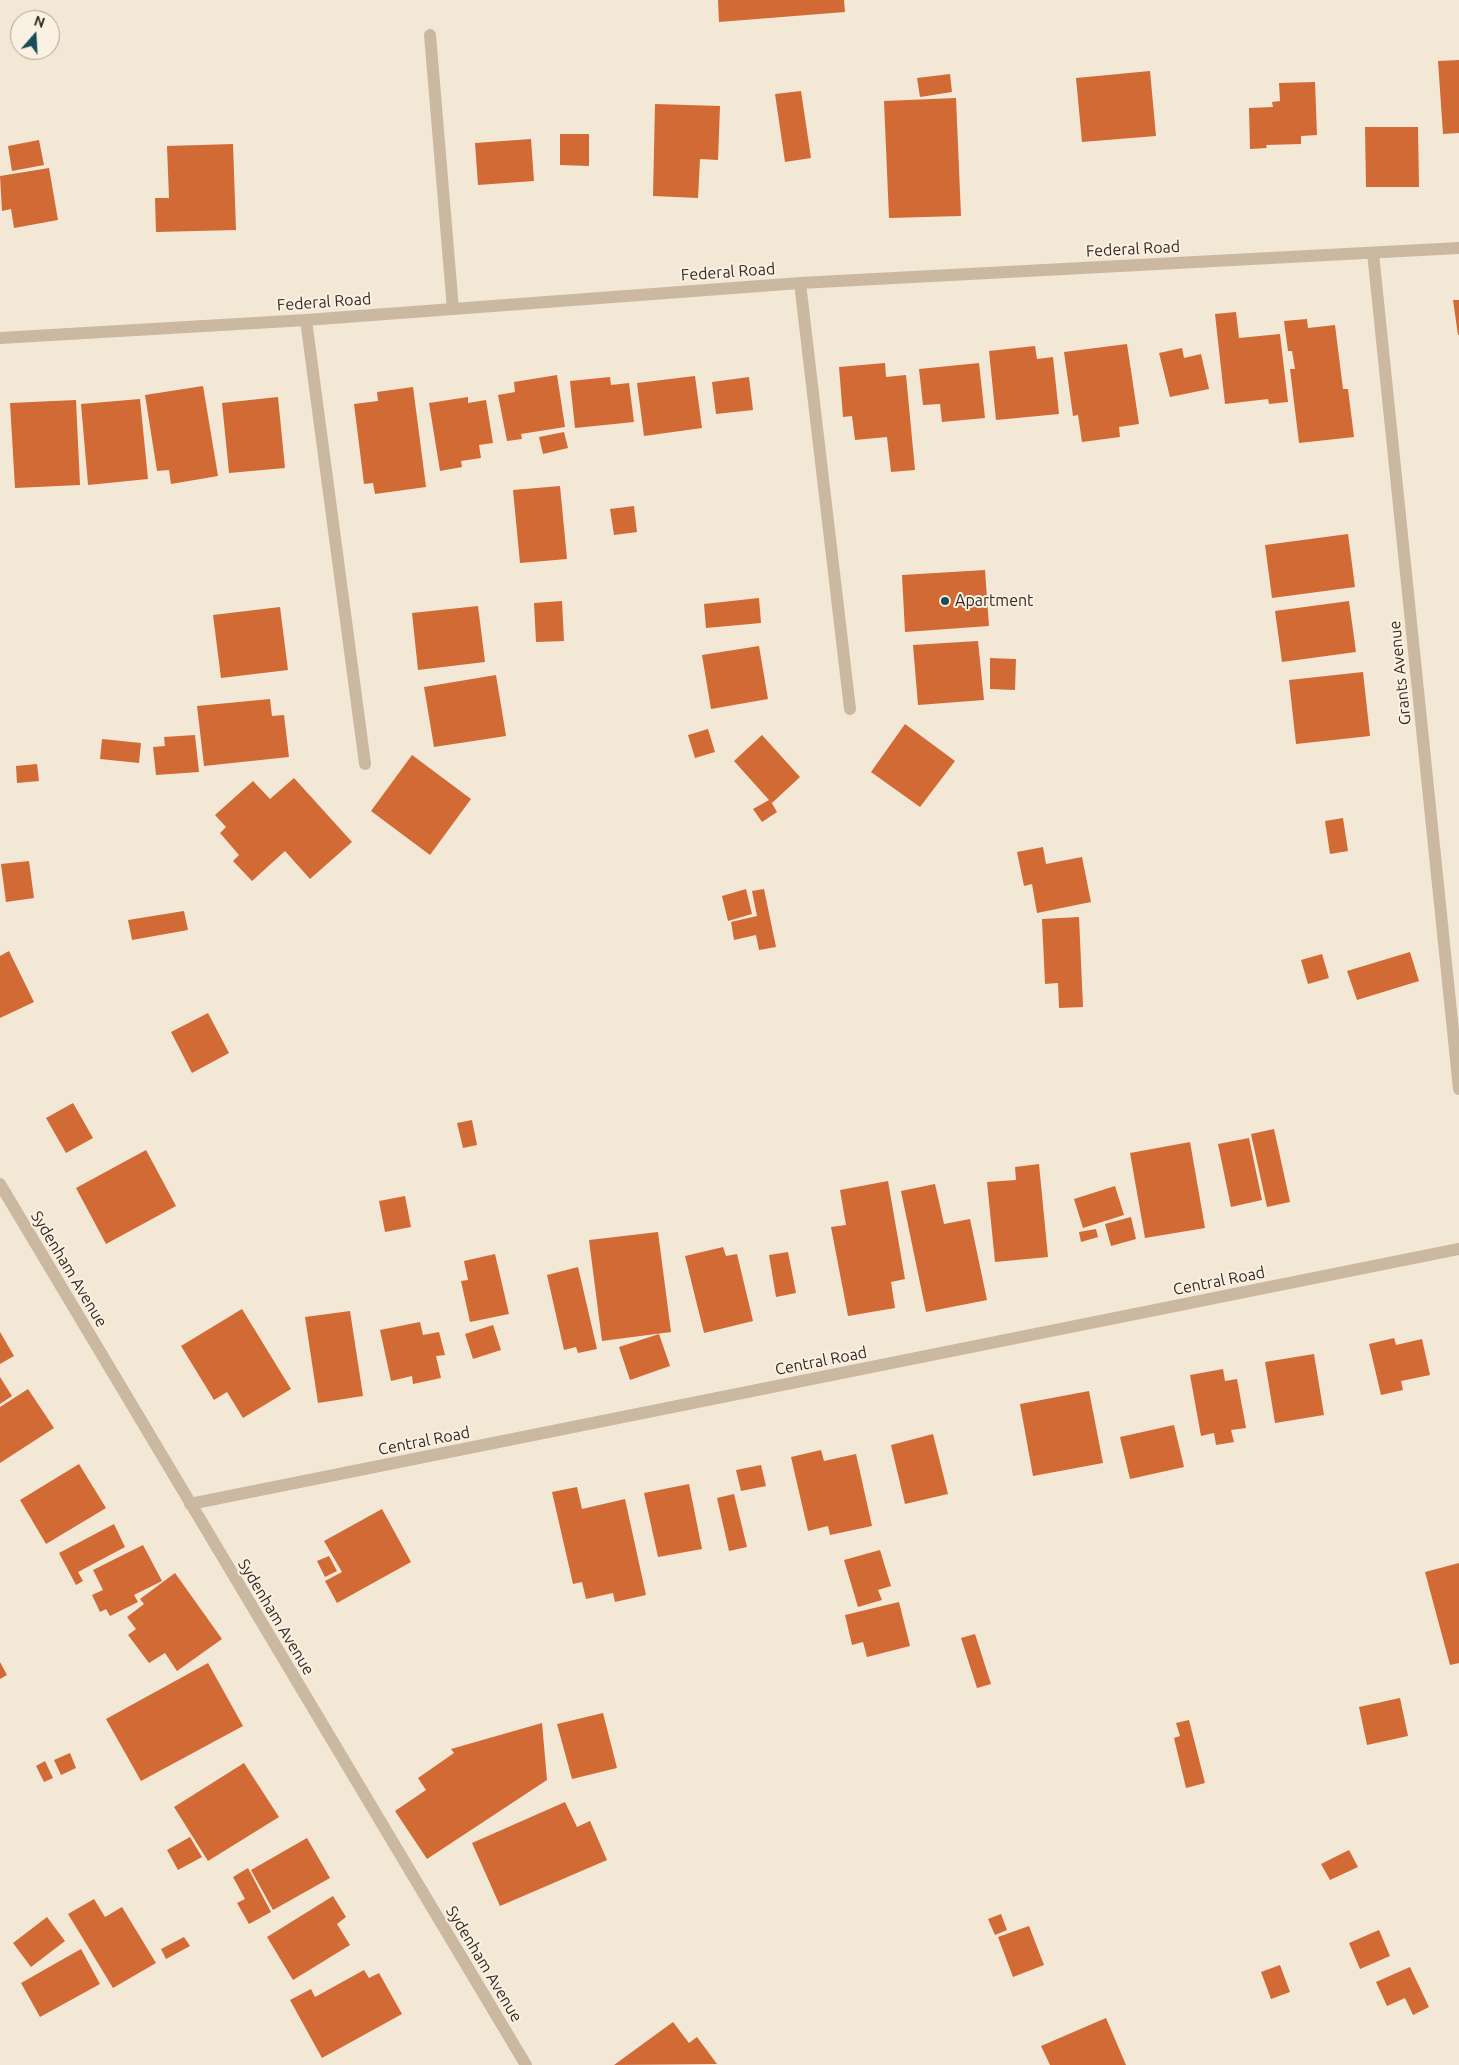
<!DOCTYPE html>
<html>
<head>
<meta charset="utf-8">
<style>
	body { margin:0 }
	#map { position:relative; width:1459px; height:2065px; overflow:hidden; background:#f3e8d5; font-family:Ubuntu,sans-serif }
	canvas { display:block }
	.north { position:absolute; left:10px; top:10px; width:50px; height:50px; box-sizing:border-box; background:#faf1e2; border:1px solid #aba296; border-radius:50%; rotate:19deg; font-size:14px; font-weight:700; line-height:20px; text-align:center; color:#352b24 }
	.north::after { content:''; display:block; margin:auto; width:18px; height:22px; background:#174e59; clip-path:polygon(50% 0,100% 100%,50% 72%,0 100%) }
</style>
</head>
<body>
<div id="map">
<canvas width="1459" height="2065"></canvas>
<div class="north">N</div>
</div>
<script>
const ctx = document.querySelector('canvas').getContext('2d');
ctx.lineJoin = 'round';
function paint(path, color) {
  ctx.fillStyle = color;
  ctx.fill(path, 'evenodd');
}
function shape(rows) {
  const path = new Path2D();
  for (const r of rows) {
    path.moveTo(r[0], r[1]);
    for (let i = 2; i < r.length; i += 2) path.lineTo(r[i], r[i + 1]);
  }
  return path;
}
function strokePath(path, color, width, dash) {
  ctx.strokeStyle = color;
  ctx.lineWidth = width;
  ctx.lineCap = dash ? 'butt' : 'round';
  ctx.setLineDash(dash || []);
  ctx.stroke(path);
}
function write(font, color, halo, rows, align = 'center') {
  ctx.font = font + ' Ubuntu,sans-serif';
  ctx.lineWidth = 4;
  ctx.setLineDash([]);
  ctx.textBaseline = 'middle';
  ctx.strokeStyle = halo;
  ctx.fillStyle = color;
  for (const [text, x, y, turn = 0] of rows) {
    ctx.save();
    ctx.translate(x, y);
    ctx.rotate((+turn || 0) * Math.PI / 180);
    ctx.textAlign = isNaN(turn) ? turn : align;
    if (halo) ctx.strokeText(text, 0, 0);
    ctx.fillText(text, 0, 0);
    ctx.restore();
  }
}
const building = shape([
	[718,0,844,0,845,12,719,22],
	[1459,60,1459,133,1443,134,1438,61],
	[1150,71,1156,136,1082,142,1076,78],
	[950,74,952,92,920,97,917,78],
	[1315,82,1317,135,1301,136,1301,144,1266,145,1267,148,1250,149,1249,108,1273,107,1272,102,1280,101,1279,83],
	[801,91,811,158,785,162,775,94],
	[956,98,961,216,889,218,884,101],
	[655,104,720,106,718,160,700,159,698,198,653,196],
	[1365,127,1418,127,1419,187,1366,187],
	[560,134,589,134,589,166,560,165],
	[531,139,534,181,478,185,475,143],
	[39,140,44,165,12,171,8,146],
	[233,144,236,230,156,232,155,198,169,198,167,146],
	[49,168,58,220,14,228,11,209,2,211,0,176],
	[1453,300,1459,300,1459,335,1458,335],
	[1236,312,1239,338,1280,334,1288,402,1269,404,1268,399,1225,404,1215,314],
	[1307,319,1308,328,1335,325,1343,389,1348,389,1354,437,1299,443,1290,369,1295,369,1292,351,1288,351,1284,321],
	[1127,344,1139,424,1119,427,1120,437,1082,442,1078,415,1073,416,1064,352],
	[1035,346,1037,359,1053,357,1059,414,996,420,989,351],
	[1182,348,1184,358,1201,354,1209,389,1170,397,1159,353],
	[885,363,886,377,906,375,915,470,891,472,887,437,855,440,852,416,843,417,839,367],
	[979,363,985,418,942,422,940,404,923,405,919,369],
	[557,375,565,427,521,434,522,439,507,441,498,395,515,392,514,382],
	[695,376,702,428,644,436,637,383],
	[610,377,611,385,629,383,634,422,575,428,570,381],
	[749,377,753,410,716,414,712,382],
	[203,386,218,476,171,484,169,470,157,471,145,395],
	[413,387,426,487,375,494,373,483,364,484,354,404,378,401,377,392],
	[278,397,285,468,229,473,222,403],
	[468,397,468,403,486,400,493,443,479,445,481,458,461,461,462,467,440,471,429,403],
	[140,399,148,479,88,485,81,404],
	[76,400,80,485,15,488,10,403],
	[564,432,568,448,543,454,539,437],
	[560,486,567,559,520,563,513,490],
	[634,506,637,532,614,535,610,509],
	[1348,534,1355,587,1272,598,1265,545],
	[985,570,989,626,905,632,902,575],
	[759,598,761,623,706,628,704,604],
	[562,601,564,641,536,642,534,603],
	[1349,601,1356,652,1282,662,1275,611],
	[478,606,485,662,418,670,412,613],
	[280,607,288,670,221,678,213,615],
	[978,641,984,700,918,705,913,645],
	[759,646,768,699,711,709,702,655],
	[990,658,1016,659,1015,690,990,689],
	[1363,672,1370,736,1296,744,1289,680],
	[496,675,506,736,434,747,424,687],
	[270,699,272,716,284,715,289,757,204,766,197,706],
	[905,724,955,761,920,807,871,772],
	[708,729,715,752,695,758,688,735],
	[195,735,199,772,156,775,153,747,165,746,164,737],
	[762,735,800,777,772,803,770,800,777,812,762,822,753,809,769,800,734,761],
	[102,739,141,743,139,763,100,759],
	[412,755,471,799,430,855,371,811],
	[37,764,39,781,17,783,16,766],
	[294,778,352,842,310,879,285,851,252,881,233,861,239,855,220,833,226,827,215,815,253,781,270,799],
	[1343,818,1348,851,1330,854,1325,821],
	[1043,847,1046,864,1082,857,1091,902,1037,913,1032,884,1024,886,1017,852],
	[29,861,34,898,6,902,1,864],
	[746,889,752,914,728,921,722,896],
	[764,889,776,947,759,950,756,935,734,940,731,922,757,916,752,891],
	[184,911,188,930,132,940,128,920],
	[1079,917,1083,1007,1059,1008,1058,983,1045,984,1042,919],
	[9,951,34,1002,0,1018,0,956],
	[1410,952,1419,981,1357,1000,1347,971],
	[1322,954,1329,978,1308,984,1301,960],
	[208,1013,229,1053,192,1073,171,1032],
	[73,1103,93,1138,66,1153,46,1118],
	[472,1120,477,1145,463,1148,457,1123],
	[1274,1129,1290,1202,1267,1207,1251,1134],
	[1249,1138,1262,1200,1231,1207,1218,1144],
	[1190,1142,1205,1228,1145,1238,1130,1153],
	[146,1150,176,1206,106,1244,76,1188],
	[1039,1164,1048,1257,995,1262,987,1182,1016,1180,1015,1167],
	[888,1181,905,1279,891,1282,895,1308,848,1316,831,1227,846,1225,840,1190],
	[935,1184,944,1224,970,1219,987,1300,926,1312,901,1191],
	[1115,1186,1124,1215,1083,1228,1074,1199],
	[405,1196,411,1227,385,1232,379,1201],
	[1131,1217,1136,1239,1111,1246,1105,1224],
	[1096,1229,1098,1237,1081,1242,1079,1232],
	[658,1232,671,1332,602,1341,589,1240],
	[723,1247,726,1256,737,1254,753,1321,704,1333,685,1256],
	[788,1252,796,1293,776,1297,769,1255],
	[495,1254,509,1314,470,1322,461,1281,468,1280,464,1261],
	[578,1267,597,1349,578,1353,576,1347,564,1350,547,1275],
	[242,1309,291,1389,243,1418,227,1392,214,1400,181,1346],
	[350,1311,363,1396,318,1403,305,1317],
	[420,1322,423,1335,439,1332,445,1355,436,1356,441,1378,413,1384,412,1376,391,1381,380,1330],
	[493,1325,501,1350,473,1359,465,1334],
	[0,1332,14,1356,0,1364],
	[659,1334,670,1366,630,1380,619,1347],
	[1394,1338,1396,1345,1422,1339,1430,1375,1401,1381,1403,1390,1381,1395,1369,1344],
	[1314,1354,1324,1415,1275,1423,1265,1362],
	[1223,1369,1225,1381,1237,1379,1246,1428,1231,1430,1234,1442,1216,1445,1214,1433,1201,1436,1190,1375],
	[0,1377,12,1396,0,1404],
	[28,1389,54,1428,0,1463,0,1407],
	[1089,1391,1103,1463,1033,1476,1020,1404],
	[1174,1425,1184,1467,1130,1479,1120,1437],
	[933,1434,948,1494,905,1504,891,1445],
	[821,1450,824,1461,856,1454,872,1526,830,1535,828,1526,808,1531,791,1457],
	[79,1464,106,1508,46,1544,20,1500],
	[761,1465,766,1486,741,1491,736,1470],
	[689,1484,702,1549,658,1557,644,1493],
	[577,1487,582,1509,625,1499,646,1595,615,1602,613,1593,586,1599,582,1582,573,1584,552,1492],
	[734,1494,747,1547,729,1551,717,1498],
	[382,1509,411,1562,337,1603,325,1581,342,1572,324,1541],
	[114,1524,125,1547,78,1572,83,1581,76,1585,59,1553],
	[143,1545,162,1581,134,1595,138,1602,110,1616,106,1609,100,1612,92,1595,103,1590,93,1570],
	[880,1550,891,1586,878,1590,882,1600,858,1607,844,1560],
	[329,1556,337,1571,325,1577,317,1561],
	[1459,1563,1459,1663,1450,1665,1425,1572],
	[175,1573,222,1639,177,1671,165,1653,149,1663,128,1635,136,1629,127,1617,144,1604,140,1599],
	[899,1602,910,1646,867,1657,863,1642,852,1645,845,1615],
	[975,1634,991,1684,977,1688,961,1638],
	[0,1662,7,1675,0,1679],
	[208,1663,243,1726,141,1781,106,1719],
	[1400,1698,1408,1736,1367,1745,1359,1707],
	[603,1713,617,1768,572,1779,557,1724],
	[1189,1720,1205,1783,1186,1788,1174,1738,1180,1736,1176,1723],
	[542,1723,547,1780,427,1859,395,1811,426,1790,418,1778,454,1753,451,1749],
	[70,1753,76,1768,61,1775,54,1760],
	[45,1761,53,1778,44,1782,36,1766],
	[244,1763,279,1817,208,1861,174,1807],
	[565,1802,577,1827,590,1821,607,1860,500,1906,472,1843],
	[190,1837,202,1857,178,1870,167,1850],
	[307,1838,330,1878,273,1910,251,1870],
	[1349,1850,1358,1867,1330,1880,1321,1864],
	[248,1868,271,1912,249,1924,237,1903,245,1899,233,1877],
	[333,1896,346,1917,337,1924,350,1945,293,1980,267,1937],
	[94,1899,105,1917,122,1907,156,1963,113,1988,68,1914],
	[1001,1914,1007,1930,995,1935,988,1919],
	[47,1917,65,1941,31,1967,13,1943],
	[1029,1926,1044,1965,1013,1977,998,1937],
	[1379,1930,1390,1956,1360,1969,1349,1943],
	[184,1937,190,1946,166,1959,161,1949],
	[81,1949,100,1984,40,2017,21,1983],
	[1280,1965,1290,1992,1271,1999,1261,1972],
	[1410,1967,1429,2007,1413,2015,1405,1998,1387,2006,1376,1982],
	[364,1970,369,1978,379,1973,402,2014,322,2058,290,2000,311,1989,315,1997],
	[1106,2018,1126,2065,1050,2065,1041,2046],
	[673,2022,689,2043,697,2037,717,2064,614,2065]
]);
const service = shape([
	[430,35,453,309]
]);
const minor = shape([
	[1373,253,1459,1089],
	[800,283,850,709],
	[306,320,365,764],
	[0,338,306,320,800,283,1459,248],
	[0,1184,526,2065],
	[190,1504,1459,1249]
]);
const markers = [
	[945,601,5,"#174e59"]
];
const streetNames = [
	["Federal Road",1133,249,-3],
	["Federal Road",728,272,-4],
	["Federal Road",324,302,-4],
	["Grants Avenue",1400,673,-96],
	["Sydenham Avenue",69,1269,59],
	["Central Road",1219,1281,-11],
	["Central Road",821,1361,-11],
	["Central Road",424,1441,-11],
	["Sydenham Avenue",276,1617,59],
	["Sydenham Avenue",484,1964,59]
];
const poiNames = [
	["Apartment",955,601]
];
paint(building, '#d16a35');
strokePath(service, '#cbb8a1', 12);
strokePath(minor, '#cbb8a1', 12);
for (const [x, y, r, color] of markers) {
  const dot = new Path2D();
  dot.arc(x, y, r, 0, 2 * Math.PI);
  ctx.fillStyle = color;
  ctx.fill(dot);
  strokePath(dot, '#faf1e2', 2);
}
write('16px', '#352b24', '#faf1e2', streetNames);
write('16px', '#352b24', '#faf1e2', poiNames, 'left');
</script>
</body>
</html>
